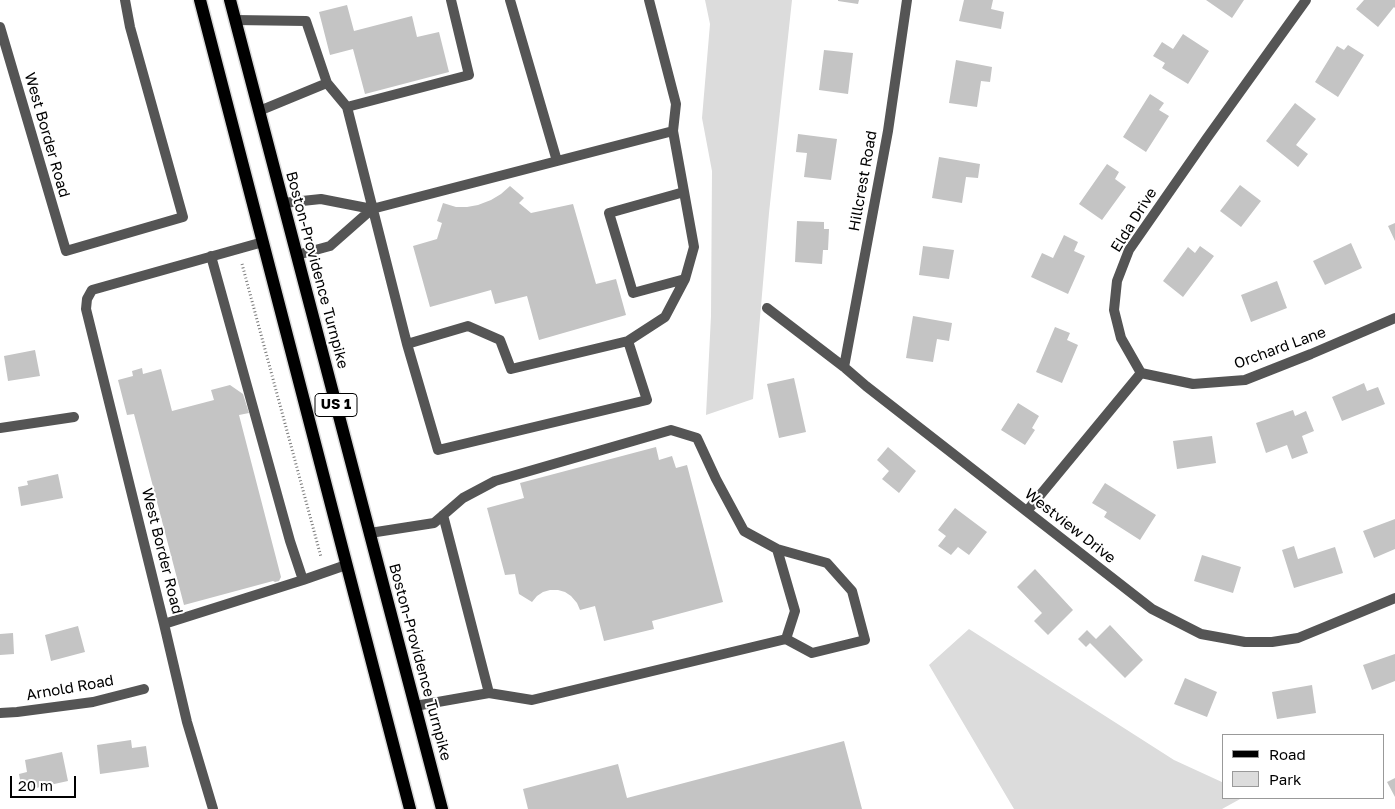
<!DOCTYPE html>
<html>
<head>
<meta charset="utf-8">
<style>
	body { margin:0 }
	#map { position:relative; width:1395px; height:809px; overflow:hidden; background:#fff; font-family:"Golos Text",sans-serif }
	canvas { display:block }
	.legend { position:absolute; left:1222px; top:734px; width:162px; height:65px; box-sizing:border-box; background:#fff; border:1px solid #999; margin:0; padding:6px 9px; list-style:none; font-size:15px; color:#000 }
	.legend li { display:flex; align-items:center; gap:10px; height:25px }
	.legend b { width:25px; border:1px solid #999 }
	.scale { position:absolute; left:10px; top:776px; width:66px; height:22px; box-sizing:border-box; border:2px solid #000; border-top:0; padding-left:6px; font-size:15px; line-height:18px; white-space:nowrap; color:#000; -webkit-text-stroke:4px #fff; paint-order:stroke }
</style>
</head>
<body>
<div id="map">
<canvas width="1395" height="809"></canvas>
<ul class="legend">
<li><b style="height:6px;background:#000"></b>Road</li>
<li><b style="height:14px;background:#dcdcdc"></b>Park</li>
</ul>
<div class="scale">20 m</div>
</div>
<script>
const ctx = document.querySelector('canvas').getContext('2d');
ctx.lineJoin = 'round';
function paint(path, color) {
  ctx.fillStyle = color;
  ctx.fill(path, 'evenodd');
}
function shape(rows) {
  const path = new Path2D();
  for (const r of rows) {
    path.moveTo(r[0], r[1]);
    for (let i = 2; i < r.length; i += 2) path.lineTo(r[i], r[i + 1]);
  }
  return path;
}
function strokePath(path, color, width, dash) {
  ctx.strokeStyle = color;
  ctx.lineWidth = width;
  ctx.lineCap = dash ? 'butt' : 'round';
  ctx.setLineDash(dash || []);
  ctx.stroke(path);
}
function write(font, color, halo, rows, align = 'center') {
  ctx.font = font + ' "Golos Text",sans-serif';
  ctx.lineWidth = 4;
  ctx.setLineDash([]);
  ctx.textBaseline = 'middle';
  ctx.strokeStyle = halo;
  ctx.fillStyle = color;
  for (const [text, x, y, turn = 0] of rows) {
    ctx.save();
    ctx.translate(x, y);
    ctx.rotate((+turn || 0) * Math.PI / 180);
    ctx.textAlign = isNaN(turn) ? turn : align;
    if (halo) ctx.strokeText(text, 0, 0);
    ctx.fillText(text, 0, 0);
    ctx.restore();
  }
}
const green = shape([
	[705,0,792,0,769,213,753,399,706,415,711,316,712,171,702,118,710,24],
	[969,629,1174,760,1224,783,1224,798,1242,798,1222,809,1014,809,929,665]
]);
const building = shape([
	[838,0,859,0,858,4,838,1],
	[964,0,993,0,991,9,1004,12,1001,29,959,21],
	[1206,0,1244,0,1232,18],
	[1364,0,1395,0,1395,8,1394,7,1378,27,1356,9],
	[347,5,354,31,412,16,417,37,439,32,449,72,365,94,353,49,330,55,319,12],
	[1183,34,1209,51,1188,84,1162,68,1165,63,1153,56,1162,42,1173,49],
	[1348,45,1364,55,1338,97,1315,82,1337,46,1344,50],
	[824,50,853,53,848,94,819,90],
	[956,60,992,67,990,82,981,81,977,107,949,103],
	[1150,94,1164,103,1159,110,1169,116,1146,152,1123,137],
	[1295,103,1316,119,1296,145,1308,154,1298,167,1266,141],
	[798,134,837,139,831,180,804,177,807,153,796,152],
	[939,157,980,164,978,178,966,177,962,203,932,198],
	[1107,164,1119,172,1115,179,1126,187,1102,220,1079,204],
	[1240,185,1261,201,1241,227,1220,211],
	[510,186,524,198,519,203,531,213,573,204,596,284,616,279,626,315,539,340,527,296,495,304,491,290,430,307,413,246,437,239,442,223,437,221,443,203,456,207,467,207,478,205,491,200,501,194],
	[797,221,824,222,824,229,829,229,828,250,823,250,822,264,795,262],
	[1395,223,1395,241,1388,226],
	[1064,235,1078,242,1074,251,1085,256,1068,294,1031,277,1042,253,1053,258],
	[1351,243,1362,268,1325,285,1313,261],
	[923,246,954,250,949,279,919,275],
	[1200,246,1214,256,1183,297,1163,281,1188,247,1195,253],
	[1277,281,1287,308,1251,322,1241,295],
	[913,316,952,323,949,341,937,339,933,362,906,358],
	[1055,327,1070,333,1067,340,1078,345,1062,383,1036,372],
	[35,350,40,376,8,381,4,356],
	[142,368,143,374,161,369,172,411,214,400,211,390,230,385,243,394,249,413,239,415,281,577,279,581,275,582,273,581,184,605,134,414,127,415,118,380,133,376,132,371],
	[794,378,806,432,779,438,767,384],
	[1364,383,1367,391,1378,387,1385,404,1342,421,1332,397],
	[1018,403,1039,416,1032,428,1035,430,1025,445,1001,430],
	[1293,410,1295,416,1306,411,1314,431,1302,436,1308,453,1292,459,1287,445,1266,453,1256,423],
	[1212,436,1216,463,1177,469,1173,441],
	[656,447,659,460,672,456,676,468,687,465,723,602,652,621,654,629,604,641,595,606,580,610,577,603,571,596,565,592,558,590,550,590,543,592,537,596,532,602,519,594,515,574,505,575,487,508,524,498,520,483],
	[888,447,916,471,899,493,882,479,889,471,877,460],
	[58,474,63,498,21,506,18,487,28,485,27,481],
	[1105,483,1156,515,1140,540,1104,517,1107,512,1092,503],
	[955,508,987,532,969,555,958,547,951,555,938,546,946,536,938,530],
	[1395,519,1395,549,1374,558,1363,531],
	[1294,546,1298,559,1335,547,1343,573,1294,588,1282,550],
	[1202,555,1241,567,1233,593,1194,581],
	[1035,569,1073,610,1048,635,1034,621,1042,613,1017,587],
	[1110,625,1143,660,1125,678,1090,643,1086,647,1078,639,1087,630,1096,639],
	[78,626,85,652,51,661,45,635],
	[13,633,14,654,0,655,0,634],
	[1395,654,1395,681,1372,690,1363,665],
	[1185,678,1217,692,1207,717,1174,704],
	[1312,685,1316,713,1277,719,1272,692],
	[131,740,132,748,146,746,149,767,100,774,97,745],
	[844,741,862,809,528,809,523,789,618,764,627,798],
	[62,752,68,781,22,791,19,774,27,772,25,760],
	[1395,778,1395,797,1387,782]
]);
const path = shape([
	[242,264,321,557]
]);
const service = shape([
	[451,0,469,75,347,107,407,344,438,450,647,400,628,341],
	[510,0,557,161],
	[649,0,676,104,673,131],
	[235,20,306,21,327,83,347,107],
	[0,27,66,251,183,217,130,27,125,0],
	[259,111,327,83],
	[684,192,609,213,633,293,685,279],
	[283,203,321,199,372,209,673,131,694,247,685,279,665,317,628,341,511,369,500,340,468,326,407,344],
	[297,255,330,246,372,209],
	[211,256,290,541,303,580,346,565],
	[443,515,489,693],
	[370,533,434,523,463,498,495,481,671,430,697,438,716,479,744,531,777,549,827,563,852,591,865,640,812,653,786,639,532,700,489,693,415,706],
	[777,549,795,611,786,639],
	[164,624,303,580],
	[213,809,187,722,164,624,86,309,87,299,92,290,263,242]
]);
const minor = shape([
	[767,308,844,367,866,386,1152,609,1201,634,1245,642,1272,642,1298,638,1395,598],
	[844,367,888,131,907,0],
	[1141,373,1193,384,1245,380,1311,354,1395,318],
	[0,428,74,417],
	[1027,511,1141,373,1121,338,1114,310,1117,281,1129,250,1207,138,1306,0],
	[0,713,17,712,93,702,144,689]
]);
const primary = shape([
	[200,0,410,809],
	[230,0,442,809]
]);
const shields = [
	[336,405,42]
];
const shieldNames = [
	["US 1",336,405]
];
const streetNames = [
	["West Border Road",47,135,74],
	["Hillcrest Road",863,181,-80],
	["Elda Drive",1134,220,-58],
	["Boston-Providence Turnpike",317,270,75],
	["Orchard Lane",1280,348,-20],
	["Westview Drive",1070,526,38],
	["West Border Road",162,551,76],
	["Boston-Providence Turnpike",420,662,75],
	["Arnold Road",70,688,-10]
];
paint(green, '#dcdcdc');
paint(building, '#c4c4c4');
strokePath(primary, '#dbdbdb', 15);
strokePath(path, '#777', 3, [1, 2.5]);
strokePath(service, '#555', 10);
strokePath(minor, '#555', 10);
strokePath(primary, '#000', 12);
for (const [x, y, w] of shields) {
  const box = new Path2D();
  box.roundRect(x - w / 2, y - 11.5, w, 23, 4);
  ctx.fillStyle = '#fff';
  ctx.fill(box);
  strokePath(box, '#000', 1);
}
write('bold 14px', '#000', null, shieldNames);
write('15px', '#000', '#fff', streetNames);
</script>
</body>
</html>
